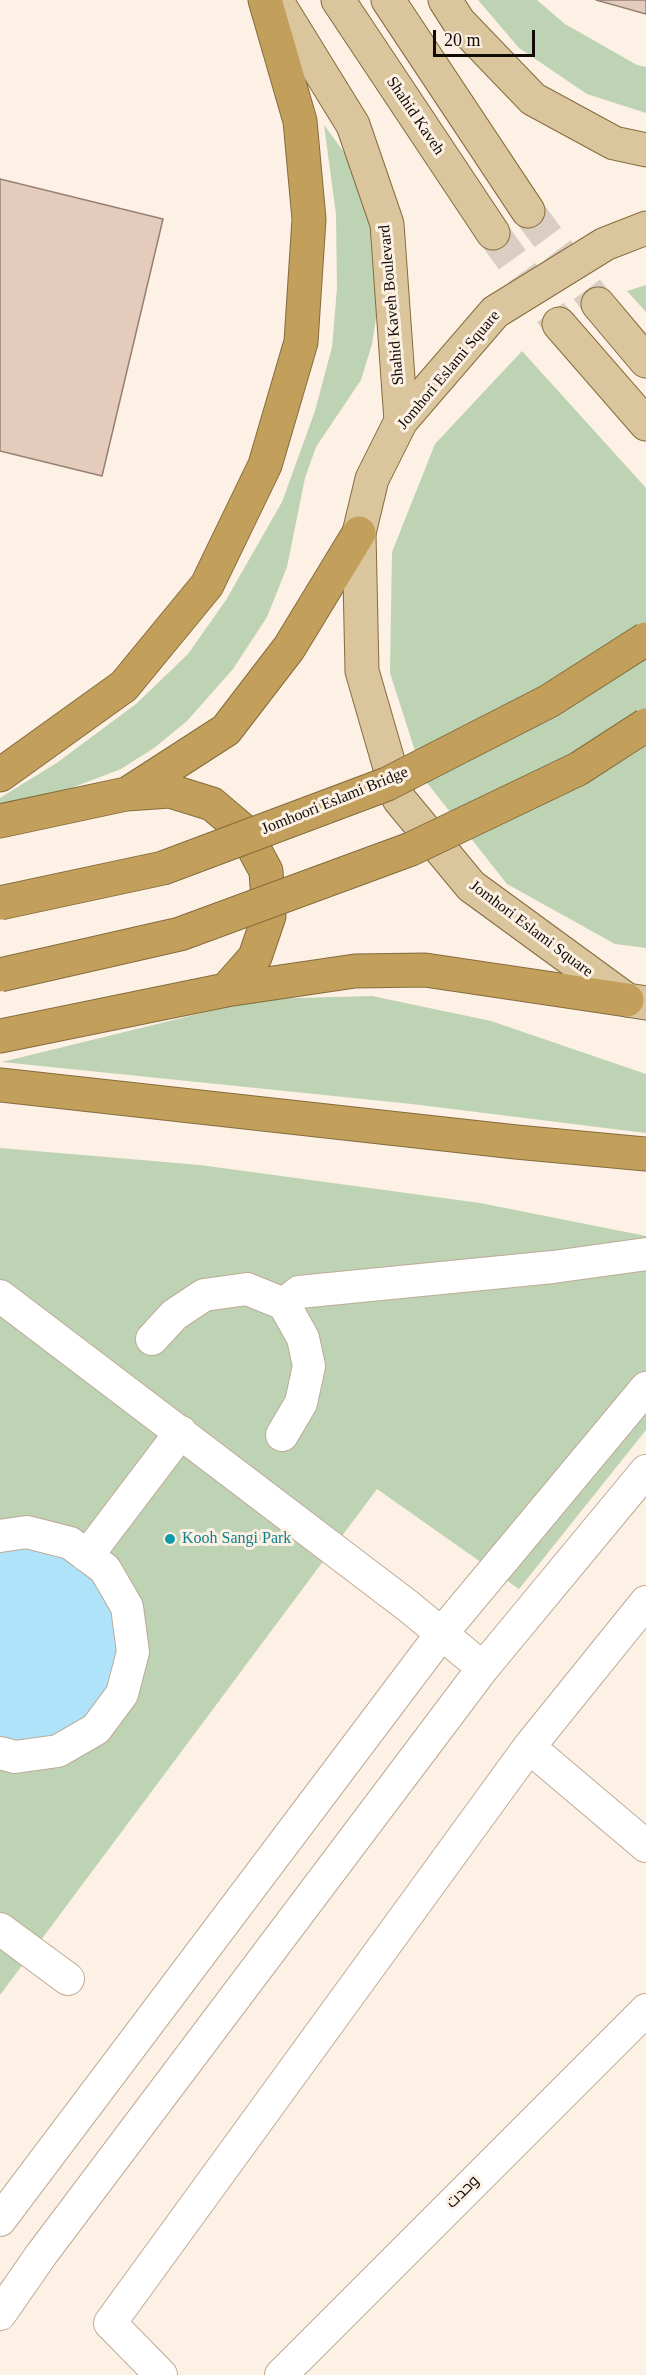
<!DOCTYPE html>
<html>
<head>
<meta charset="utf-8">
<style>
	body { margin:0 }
	#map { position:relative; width:646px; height:2375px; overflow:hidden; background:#fdf0e4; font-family:"Times New Roman",serif }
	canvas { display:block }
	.scale { position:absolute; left:433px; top:30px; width:102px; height:27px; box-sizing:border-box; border:3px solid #130c06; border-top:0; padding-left:8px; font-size:18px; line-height:21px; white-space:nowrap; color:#130c06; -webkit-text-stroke:4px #fdf0e4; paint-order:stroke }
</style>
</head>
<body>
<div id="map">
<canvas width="646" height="2375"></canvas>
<div class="scale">20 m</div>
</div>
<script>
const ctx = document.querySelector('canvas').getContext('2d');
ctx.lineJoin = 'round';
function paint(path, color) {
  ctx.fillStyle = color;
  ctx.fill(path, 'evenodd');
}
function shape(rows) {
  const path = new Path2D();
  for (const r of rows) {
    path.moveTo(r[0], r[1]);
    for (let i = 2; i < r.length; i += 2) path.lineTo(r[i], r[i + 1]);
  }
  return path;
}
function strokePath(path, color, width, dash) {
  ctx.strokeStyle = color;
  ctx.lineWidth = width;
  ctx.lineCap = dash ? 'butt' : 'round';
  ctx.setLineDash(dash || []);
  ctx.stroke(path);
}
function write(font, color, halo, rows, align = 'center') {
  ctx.font = font + ' "Times New Roman",Cairo,serif';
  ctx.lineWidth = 6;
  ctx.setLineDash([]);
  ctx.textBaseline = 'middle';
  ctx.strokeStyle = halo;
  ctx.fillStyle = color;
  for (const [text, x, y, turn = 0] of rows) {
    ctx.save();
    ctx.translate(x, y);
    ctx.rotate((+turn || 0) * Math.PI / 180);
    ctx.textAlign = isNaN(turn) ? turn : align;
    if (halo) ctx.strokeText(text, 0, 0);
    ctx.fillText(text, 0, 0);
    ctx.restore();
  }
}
const green = shape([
	[478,0,537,0,565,24,637,65,646,67,646,113,587,94,519,48],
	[324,125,352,163,371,218,377,312,372,344,361,380,316,447,305,478,287,567,267,617,233,669,187,721,154,748,121,769,50,796,0,805,0,798,58,762,136,704,188,654,226,600,282,502,315,411,332,347,337,288,336,214],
	[646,285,646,312,627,291],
	[522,351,646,488,646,948,615,944,507,884,424,779,390,673,392,552,435,444],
	[372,996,491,1021,646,1074,646,1133,412,1104,2,1062,259,999],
	[0,1148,200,1165,480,1203,646,1236,646,1430,519,1589,377,1489,0,1995]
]);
const water = shape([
	[26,1546,63,1556,94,1579,113,1612,118,1651,109,1688,85,1718,53,1737,16,1742,0,1738,0,1550]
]);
const building = shape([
	[596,0,646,0,646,14,596,0],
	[0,179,163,219,102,476,0,451,0,179]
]);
const primaryTunnel = shape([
	[528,211,598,304],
	[493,233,559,324]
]);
const street = shape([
	[0,1296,408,1606,483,1668],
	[284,1304,299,1292,553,1267,646,1254],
	[152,1339,174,1315,204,1295,247,1289,284,1304,303,1338,309,1366,301,1403,282,1435],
	[0,1536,27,1532,70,1543,105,1569,127,1607,133,1652,122,1694,96,1729,58,1751,15,1757,0,1753],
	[87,1556,181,1432],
	[529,1747,646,1846],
	[0,1929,68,1979],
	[0,2220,442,1633,646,1388],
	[0,2314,41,2255,483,1668,646,1471],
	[161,2375,110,2323,529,1747,646,1602],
	[281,2375,646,2010]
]);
const primary = shape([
	[276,0,353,125,387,224,401,421],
	[338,0,493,233],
	[388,0,528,211],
	[445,0,459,22,533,99,614,143,646,150],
	[646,228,605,244,495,312,401,421,372,479,359,533,362,671,399,799,471,886,627,1000,646,1003],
	[598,304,646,361],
	[559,324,646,424]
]);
const highway = shape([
	[0,775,124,686,207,585,265,465,301,342,309,219,300,121,265,0],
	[130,792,226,730,289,648,359,533],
	[0,821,126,794,170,791,212,804,245,832,266,871,269,916,255,957,226,990],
	[0,1036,226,990,355,971,425,970,627,1000],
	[0,1085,516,1142,646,1154]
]);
const highwayBridge = shape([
	[0,903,163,868,387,784,549,701,646,639],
	[0,975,180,934,411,849,578,769,646,725]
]);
const markers = [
	[170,1539,6,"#0f9aa8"]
];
const streetNames = [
	["Shahid Kaveh",415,116,56],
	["Shahid Kaveh Boulevard",392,305,-95],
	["Jomhori Eslami Square",449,370,-50],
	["Jomhoori Eslami Bridge",335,801,-22],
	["Jomhori Eslami Square",531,929,37],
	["وحدت",463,2192,-45]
];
const cultureNames = [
	["Kooh Sangi Park",182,1539]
];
paint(green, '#bdd3b3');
paint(water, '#aee3f9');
paint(building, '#e4cbbc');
strokePath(building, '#978072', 1.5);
strokePath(primaryTunnel, '#dacec3', 33, [33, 16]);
strokePath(street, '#beaa97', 34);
strokePath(primary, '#856c3d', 35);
strokePath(highway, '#856c3d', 35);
strokePath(street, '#fff', 32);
strokePath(primary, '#dac59d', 33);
strokePath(highway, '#c29f5b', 33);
strokePath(highwayBridge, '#856c3d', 35, []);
strokePath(highwayBridge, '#c29f5b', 33);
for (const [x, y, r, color] of markers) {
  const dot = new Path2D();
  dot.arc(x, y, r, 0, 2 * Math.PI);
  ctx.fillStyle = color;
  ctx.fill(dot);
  strokePath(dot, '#fdf0e4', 2);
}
write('16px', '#130c06', '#fdf0e4', streetNames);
write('16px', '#0d838f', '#fdf0e4', cultureNames, 'left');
</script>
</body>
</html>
